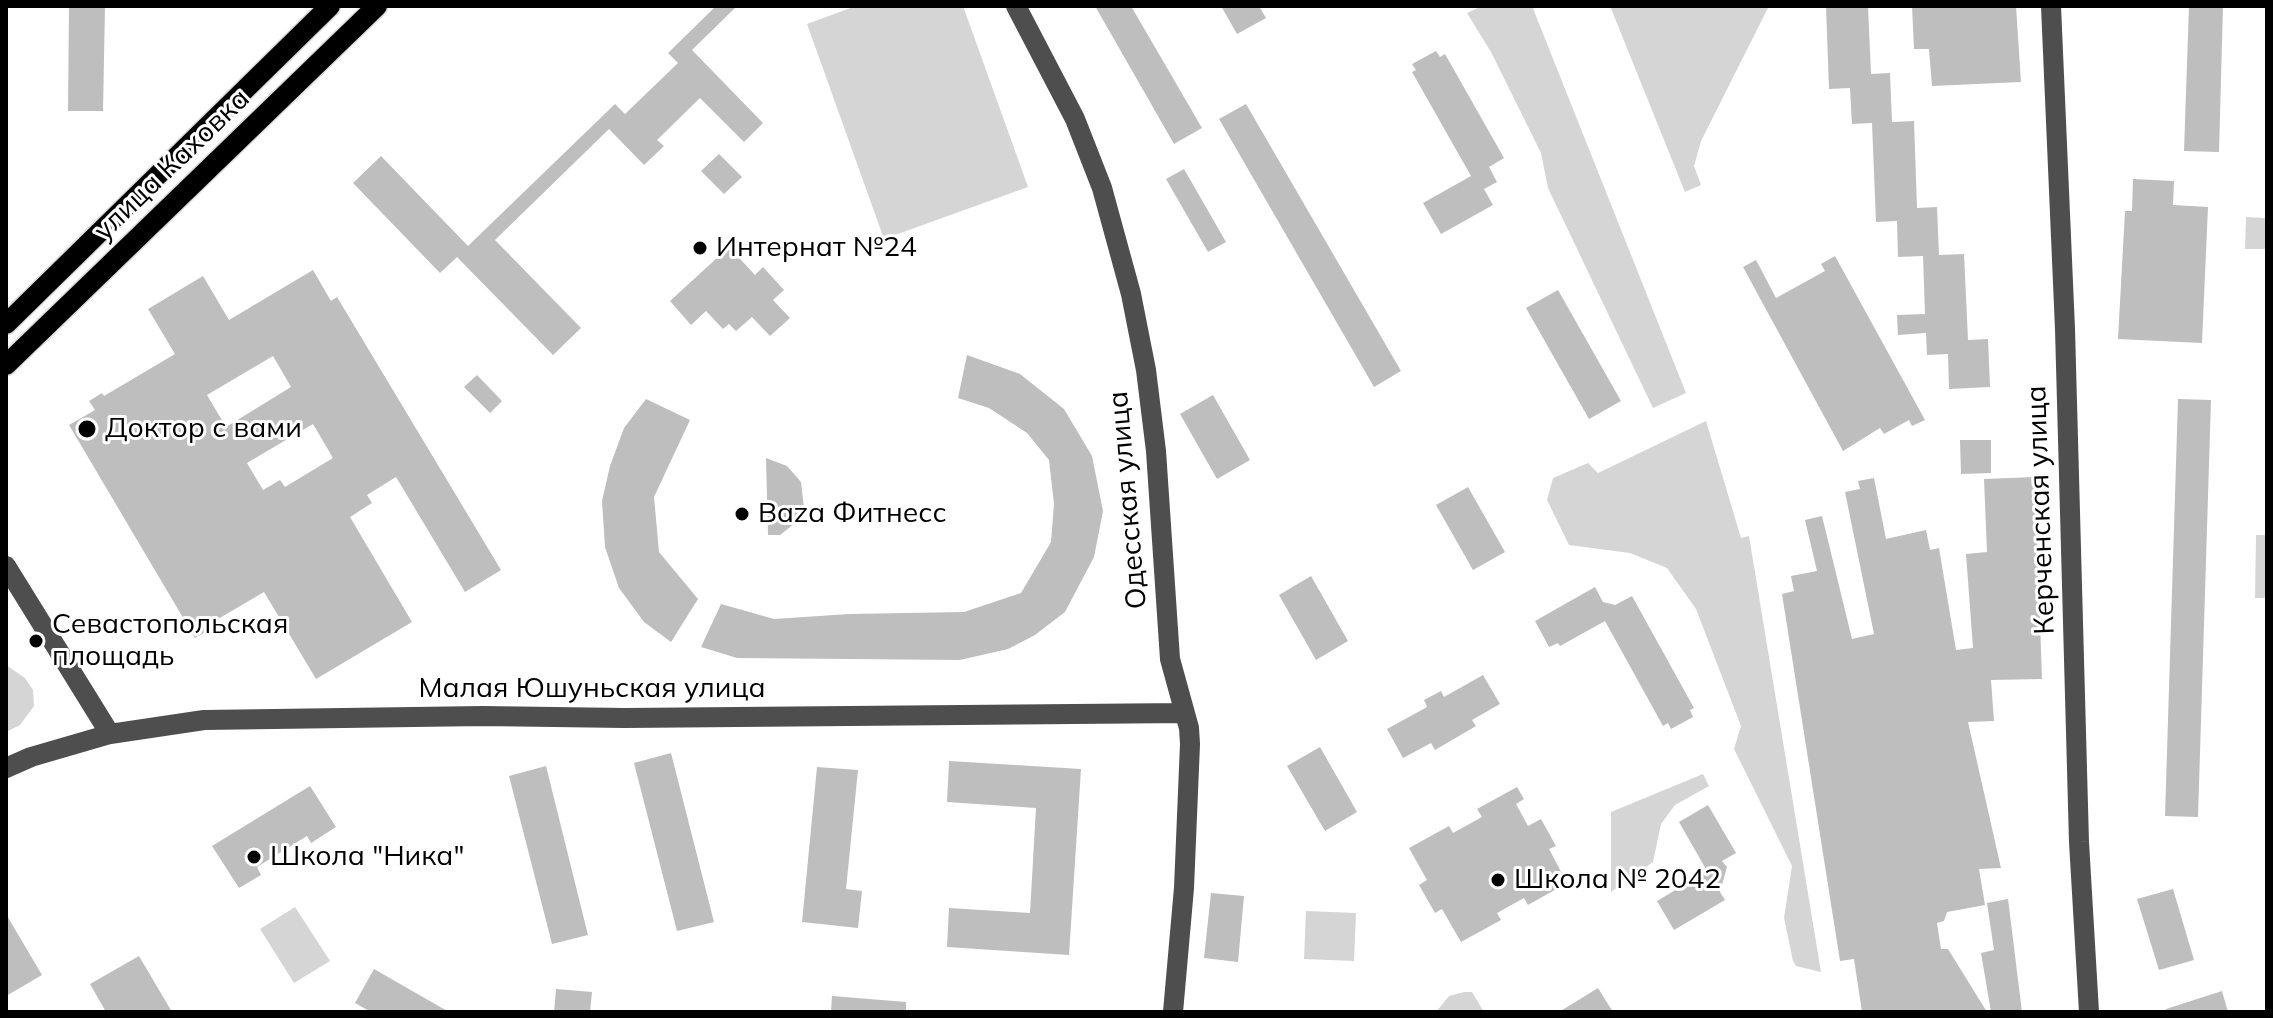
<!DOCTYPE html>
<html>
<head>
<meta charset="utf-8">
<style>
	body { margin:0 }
	#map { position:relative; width:2273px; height:1018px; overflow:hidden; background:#fff; font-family:Mulish,sans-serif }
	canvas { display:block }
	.frame { position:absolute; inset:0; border:8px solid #000; pointer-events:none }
</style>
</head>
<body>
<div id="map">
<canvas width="2273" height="1018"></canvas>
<div class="frame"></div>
</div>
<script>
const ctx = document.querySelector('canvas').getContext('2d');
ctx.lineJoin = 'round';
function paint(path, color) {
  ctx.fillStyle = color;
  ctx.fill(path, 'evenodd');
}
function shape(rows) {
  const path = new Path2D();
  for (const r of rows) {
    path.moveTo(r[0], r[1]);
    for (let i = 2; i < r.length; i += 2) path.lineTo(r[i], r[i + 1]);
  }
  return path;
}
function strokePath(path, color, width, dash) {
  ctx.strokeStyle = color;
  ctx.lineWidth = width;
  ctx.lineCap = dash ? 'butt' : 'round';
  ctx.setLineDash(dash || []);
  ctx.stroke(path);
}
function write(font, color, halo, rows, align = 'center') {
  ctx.font = font + ' Mulish,sans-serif';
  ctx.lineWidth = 6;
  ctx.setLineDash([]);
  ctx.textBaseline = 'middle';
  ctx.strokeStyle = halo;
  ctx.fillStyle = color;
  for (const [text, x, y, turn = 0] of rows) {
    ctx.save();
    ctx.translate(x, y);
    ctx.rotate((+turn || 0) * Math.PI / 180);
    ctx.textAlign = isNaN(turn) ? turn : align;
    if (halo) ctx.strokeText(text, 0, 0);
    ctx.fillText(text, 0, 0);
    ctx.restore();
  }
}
const green = shape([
	[856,6,963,6,1028,187,884,239,807,24],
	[1482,6,1532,6,1686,393,1653,408,1548,188,1541,153,1491,52,1467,13],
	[1610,6,1769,6,1701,141,1694,166,1701,185,1685,192],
	[2246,217,2267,218,2266,249,2245,249],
	[1706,421,1741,538,1749,536,1821,972,1796,966,1793,961,1784,918,1792,866,1734,749,1741,726,1696,609,1667,568,1630,553,1569,545,1547,500,1553,478,1588,463,1598,473],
	[2256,535,2267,535,2267,598,2255,598],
	[6,665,25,678,33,690,34,706,20,725,6,732],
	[1703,774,1709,786,1675,805,1661,824,1653,862,1611,892,1611,812],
	[295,907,330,961,294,983,260,929],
	[1306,911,1356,913,1354,961,1304,959],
	[1464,992,1472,992,1484,1012,1436,1012,1449,996]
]);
const building = shape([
	[69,6,105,6,103,111,68,111],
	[716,6,737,6,692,50,763,123,744,142,700,98,657,140,664,146,644,165,609,129,495,240,581,328,553,355,457,257,440,273,353,183,381,156,468,246,615,104,625,114,678,63,668,53],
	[1095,6,1131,6,1202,128,1174,144],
	[1221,6,1259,6,1266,18,1237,34],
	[1826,6,1868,6,1871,74,1890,73,1892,122,1914,121,1917,208,1937,207,1939,255,1964,254,1968,340,1988,339,1990,387,1949,389,1948,354,1927,355,1926,333,1898,335,1897,315,1925,314,1923,256,1898,257,1897,221,1876,222,1872,123,1852,124,1850,88,1829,89],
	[1912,6,2016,6,2021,82,1932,86,1929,49,1914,49],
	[2189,6,2223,6,2219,152,2184,151],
	[1436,51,1440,57,1445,54,1504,158,1489,167,1497,182,1484,189,1493,205,1441,234,1423,203,1471,176,1412,72,1416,70,1412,64],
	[1246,104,1401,371,1374,387,1219,119],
	[719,154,742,177,724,194,701,171],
	[1184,169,1226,242,1208,252,1166,179],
	[2133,179,2174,181,2173,205,2208,207,2202,343,2118,339,2125,211,2132,211],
	[729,247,755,275,763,267,784,290,773,300,790,318,770,336,752,317,736,331,729,324,723,329,706,311,691,325,670,301],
	[1835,256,1925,420,1912,426,1909,420,1884,434,1880,428,1843,451,1743,267,1756,260,1776,298,1825,271,1821,264],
	[313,270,331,301,337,297,501,570,465,592,396,477,367,495,372,503,350,517,412,622,316,679,264,592,218,619,221,623,195,638,69,425,95,410,89,401,102,393,104,396,175,354,148,309,203,276,229,320],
	[273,356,291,387,226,427,207,395],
	[313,424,333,458,285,487,280,480,263,490,247,463],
	[1558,290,1621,401,1589,419,1526,308],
	[967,355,1020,374,1064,409,1092,456,1103,511,1094,557,1065,612,1035,635,1008,649,960,660,737,658,701,647,721,604,774,619,849,614,964,612,1021,593,1051,542,1054,504,1049,460,1027,433,989,408,958,398],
	[477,375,502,401,490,413,464,387],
	[1213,395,1250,460,1217,479,1180,414],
	[646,399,690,420,654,497,659,552,698,599,671,642,644,622,619,588,605,547,602,501,610,466,624,428],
	[2178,399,2211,400,2198,817,2165,816],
	[1960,440,1991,440,1991,473,1961,474],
	[766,458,787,466,801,482,804,508,794,524,780,535,768,535],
	[2035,477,2042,679,1991,680,1994,721,1968,722,2001,868,1979,869,1985,905,1947,912,1944,921,1937,923,1941,949,1948,949,1987,1012,1862,1012,1854,959,1840,961,1782,594,1794,591,1791,576,1817,571,1805,520,1822,516,1852,639,1874,634,1845,492,1860,489,1858,481,1874,478,1886,539,1926,530,1930,550,1939,548,1956,650,1973,648,1966,554,1987,552,1984,479],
	[1468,487,1505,552,1473,570,1436,505],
	[1311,576,1348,641,1316,660,1279,595],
	[1595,587,1603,602,1615,605,1632,596,1694,708,1690,710,1693,717,1671,729,1668,723,1663,726,1605,621,1560,646,1558,643,1549,647,1535,621],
	[1483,675,1500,704,1472,720,1476,726,1435,750,1431,743,1403,758,1387,729,1427,707,1424,700,1441,691,1444,697],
	[1320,747,1357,812,1325,831,1287,766],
	[671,753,714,922,677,931,634,763],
	[949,761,1081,769,1069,955,947,947,949,908,1030,913,1036,808,947,802],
	[546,766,588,935,552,944,509,776],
	[817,767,858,770,846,889,862,891,858,928,802,922],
	[310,786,336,827,311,843,307,836,257,867,261,875,239,888,212,846],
	[1517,787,1524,799,1516,804,1528,826,1541,819,1556,846,1549,849,1567,883,1528,905,1524,898,1497,913,1501,920,1461,942,1442,909,1435,913,1419,885,1427,880,1409,848,1449,826,1453,833,1482,817,1477,809],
	[1708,805,1736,853,1722,861,1727,867,1720,892,1725,900,1674,930,1657,901,1707,871,1679,822],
	[2173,889,2194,960,2159,970,2137,899],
	[1211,893,1244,896,1238,962,1204,958],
	[2008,899,2022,1012,1991,1012,1981,953,1994,950,1987,903],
	[6,914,42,975,6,996],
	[139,956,172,1012,106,1012,90,984],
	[374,969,449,1012,371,1012,355,1003],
	[1598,988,1613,1012,1559,1012],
	[556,989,592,992,590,1012,554,1012],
	[2222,991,2228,1012,2166,1012,2166,1009],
	[832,996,906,1002,906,1012,831,1012]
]);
const minor = shape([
	[1016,6,1075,119,1102,188,1131,294,1146,370,1156,451,1170,659,1189,728,1190,744,1184,888,1173,1012],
	[2051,6,2065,329,2079,842,2089,1012],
	[6,566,110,734],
	[6,768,31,757,110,734,204,720,483,716,625,718,1185,713]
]);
const major = shape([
	[6,324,330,6],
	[6,365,377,6]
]);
const markers = [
	[700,248,8,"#000"],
	[87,429,10,"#000"],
	[742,514,8,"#000"],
	[36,641,8,"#000"],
	[254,857,8,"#000"],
	[1498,880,8,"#000"]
];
const streetNames = [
	["улица Каховка",172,165,-44],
	["Одесская улица",1128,500,-95],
	["Керченская улица",2041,510,-92],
	["Малая Юшуньская улица",592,689]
];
const poiNames = [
	["Интернат №24",716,248],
	["Доктор с вами",105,429],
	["Baza Фитнесс",758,514],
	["Севастопольская",52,625],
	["площадь",52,657],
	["Школа \"Ника\"",270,857],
	["Школа № 2042",1514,880]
];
paint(green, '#d5d5d5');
paint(building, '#bebebe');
strokePath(major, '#dbdbdb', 23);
strokePath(minor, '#4e4e4e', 20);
strokePath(major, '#000', 20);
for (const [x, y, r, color] of markers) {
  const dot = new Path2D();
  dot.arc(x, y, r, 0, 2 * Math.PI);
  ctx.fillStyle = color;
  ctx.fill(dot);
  strokePath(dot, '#fff', 3);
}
write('28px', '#000', '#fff', streetNames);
write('28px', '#000', '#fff', poiNames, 'left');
</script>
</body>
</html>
